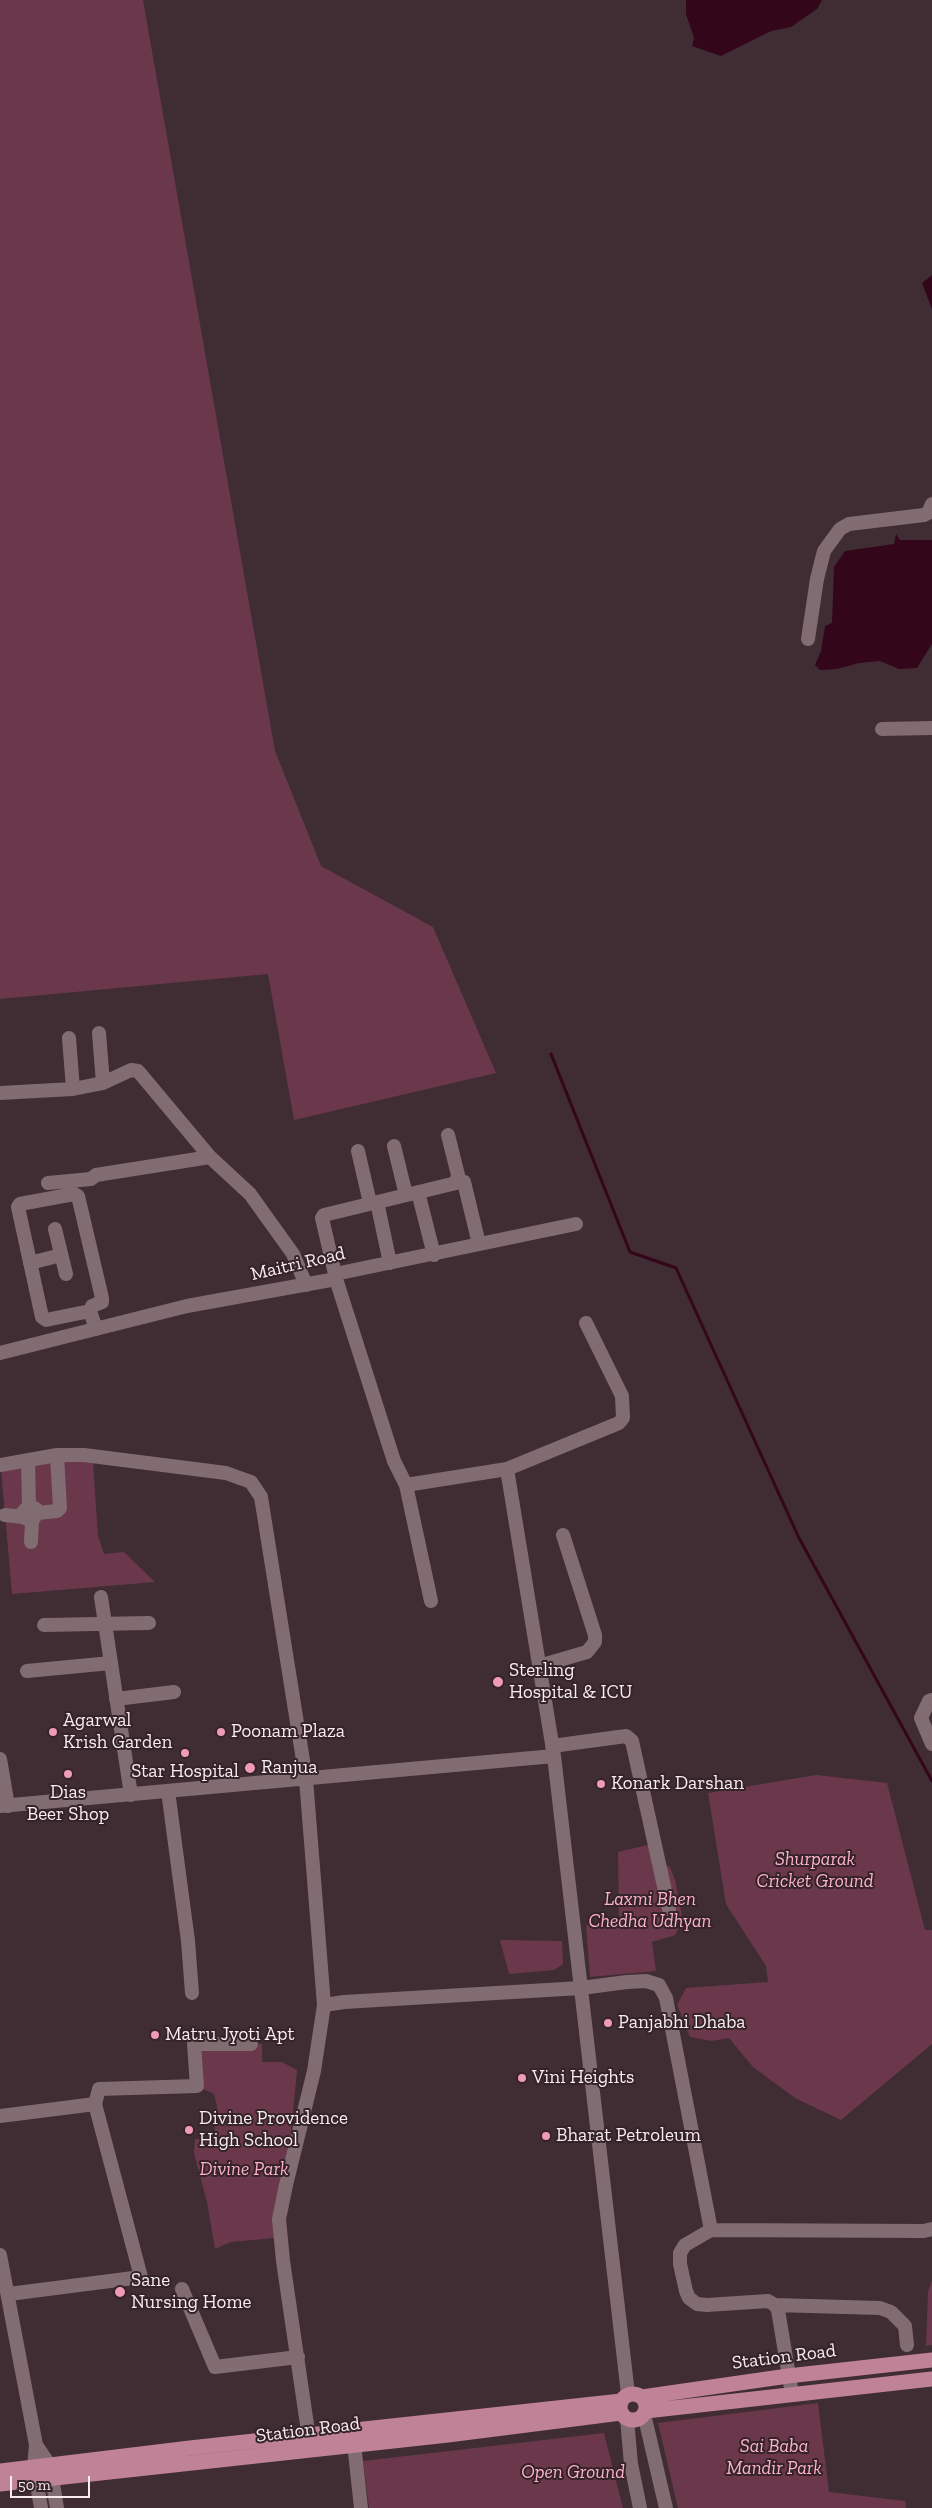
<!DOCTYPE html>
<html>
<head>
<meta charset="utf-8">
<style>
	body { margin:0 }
	#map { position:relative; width:932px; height:2508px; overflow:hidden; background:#3f2d33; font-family:"Zilla Slab",serif }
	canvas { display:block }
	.scale { position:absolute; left:10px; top:2476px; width:80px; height:22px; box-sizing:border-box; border:2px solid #f8ecef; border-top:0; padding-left:6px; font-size:15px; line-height:18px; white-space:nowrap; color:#f8ecef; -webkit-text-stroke:4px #342329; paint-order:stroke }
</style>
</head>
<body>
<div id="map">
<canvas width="932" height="2508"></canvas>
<div class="scale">50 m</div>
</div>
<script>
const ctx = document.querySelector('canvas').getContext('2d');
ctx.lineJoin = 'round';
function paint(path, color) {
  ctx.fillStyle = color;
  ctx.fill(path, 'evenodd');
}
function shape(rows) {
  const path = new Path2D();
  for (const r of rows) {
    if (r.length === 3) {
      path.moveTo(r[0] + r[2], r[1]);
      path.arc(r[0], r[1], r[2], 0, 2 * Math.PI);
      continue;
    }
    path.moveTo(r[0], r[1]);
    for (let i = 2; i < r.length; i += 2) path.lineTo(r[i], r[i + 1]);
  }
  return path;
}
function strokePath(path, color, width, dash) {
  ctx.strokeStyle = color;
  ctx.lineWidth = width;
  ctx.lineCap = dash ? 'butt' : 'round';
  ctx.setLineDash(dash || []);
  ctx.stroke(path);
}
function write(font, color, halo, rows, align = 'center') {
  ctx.font = font + ' "Zilla Slab",serif';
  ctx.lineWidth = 4;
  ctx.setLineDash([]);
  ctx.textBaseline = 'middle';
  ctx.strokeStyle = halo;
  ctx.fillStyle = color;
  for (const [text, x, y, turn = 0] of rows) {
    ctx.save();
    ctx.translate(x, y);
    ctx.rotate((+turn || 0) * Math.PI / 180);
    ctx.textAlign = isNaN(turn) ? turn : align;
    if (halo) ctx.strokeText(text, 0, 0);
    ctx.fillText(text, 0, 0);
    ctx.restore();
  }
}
const green = shape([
	[0,0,143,0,275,751,321,866,433,927,496,1073,294,1120,268,974,0,999],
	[56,1460,93,1462,98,1536,104,1554,124,1552,155,1582,12,1594,1,1469],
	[816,1775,887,1783,925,1930,932,1930,932,2044,841,2120,795,2098,753,2067,729,2038,711,2041,690,2037,677,2005,686,1988,768,1982,766,1966,726,1904,708,1793],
	[660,1842,664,1864,670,1867,675,1880,683,1921,675,1935,652,1942,656,1971,590,1977,586,1925,619,1923,618,1852],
	[500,1940,562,1941,563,1964,554,1970,509,1974],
	[194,2044,262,2044,262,2062,282,2062,297,2070,286,2185,274,2238,231,2242,215,2249,207,2202,194,2153,195,2139,214,2138,217,2106,214,2094,197,2086],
	[932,2280,932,2345,926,2346,928,2292],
	[818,2403,829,2492,905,2501,906,2508,678,2508,658,2423],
	[604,2433,623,2508,369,2508,363,2461]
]);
const water = shape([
	[686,0,822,0,817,9,791,27,771,31,721,56,692,46,694,38,686,14],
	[932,275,932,309,922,283],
	[896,534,900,540,932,540,932,644,917,668,899,669,880,661,859,663,837,669,820,670,815,665,821,651,825,626,832,623,834,567,845,551,894,544]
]);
const stream = shape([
	[551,1054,630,1252,676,1268,799,1538,932,1781]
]);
const minor = shape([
	[808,639,817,579,824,551,840,529,849,524,924,515,928,513,932,504],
	[882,729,932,728],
	[99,1033,103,1083],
	[69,1038,73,1089],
	[0,1093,73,1089,103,1083,131,1070,138,1071,210,1157,250,1194,293,1254,306,1285],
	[394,1146,406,1195],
	[358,1151,370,1203],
	[458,1180,464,1182,479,1244],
	[48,1183,91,1179,96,1175,210,1157],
	[418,1192,434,1255],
	[377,1202,390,1263],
	[55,1229,66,1274],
	[30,1263,61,1255],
	[335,1274,322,1218,324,1215,456,1183,458,1175,448,1135],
	[336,1279,394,1461,406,1485,507,1469,554,1756,628,2394],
	[336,1279,335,1274,576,1224],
	[90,1311,92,1306,102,1302,102,1298,78,1196,74,1194,20,1204,18,1207,42,1317,46,1320,90,1311,96,1329],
	[0,1353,187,1306,336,1279],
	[28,1460,29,1506],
	[0,1465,57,1455,84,1455,226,1473,251,1482,261,1497,306,1779,324,2005],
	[507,1469,619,1423,623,1418,622,1396,586,1323],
	[406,1485,431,1601],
	[37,1513,57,1511,60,1508,57,1455],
	[5,1515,23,1517],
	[31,1542,32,1521,37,1513,36,1509,29,1506,23,1512,23,1517,32,1521],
	[101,1597,131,1795],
	[44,1625,149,1623],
	[539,1666,587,1652,595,1642,595,1635,563,1535],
	[27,1671,111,1663],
	[116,1699,174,1692],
	[932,1700,929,1701,921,1718,932,1744],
	[552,1746,626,1736,632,1741,669,1909],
	[0,1759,8,1806],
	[168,1791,188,1941,192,1993],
	[0,1806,554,1756],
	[0,2116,95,2104,99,2089,197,2086,194,2044,251,2044],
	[711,2230,924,2231,932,2229],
	[0,2255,36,2445,34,2467,41,2508],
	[182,2289,215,2367,298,2357],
	[9,2294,141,2277,95,2104],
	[775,2305,880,2308,891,2312,905,2326,907,2345],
	[644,2414,666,2508],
	[627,2419,631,2464,640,2508],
	[353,2434,361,2508],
	[36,2445,50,2466,57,2508],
	[310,2445,283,2261,279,2219,286,2185,314,2071,324,2005,344,2002,581,1988,627,1982,646,1981,659,1985,666,1998,711,2230,685,2245,680,2253,680,2264,686,2291,689,2298,697,2304,707,2305,768,2301,775,2305,778,2310,792,2394]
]);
const major = shape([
	[633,2407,13],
	[642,2397,788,2376,932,2360],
	[646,2411,932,2379],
	[0,2471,190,2448,621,2401],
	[0,2484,448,2435,621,2413]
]);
const markers = [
	[498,1682,6,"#ef9ab8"],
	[53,1732,5,"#ef9ab8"],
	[221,1732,5,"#ef9ab8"],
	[185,1753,5,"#ef9ab8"],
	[250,1768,6,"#ef9ab8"],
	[68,1774,5,"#ef9ab8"],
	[601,1784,5,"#ef9ab8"],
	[608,2023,5,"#ef9ab8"],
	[155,2035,5,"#ef9ab8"],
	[522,2078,5,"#ef9ab8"],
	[189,2130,5,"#ef9ab8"],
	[546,2136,5,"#ef9ab8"],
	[120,2292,6,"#ef9ab8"]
];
const streetNames = [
	["Maitri Road",298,1264,-13],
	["Station Road",784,2357,-7],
	["Station Road",308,2430,-7]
];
const poiNames = [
	["Sterling",509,1671],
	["Hospital & ICU",509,1693],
	["Agarwal",63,1721],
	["Krish Garden",63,1743],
	["Poonam Plaza",231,1732],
	["Ranjua",261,1768],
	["Star Hospital",185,1772,"center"],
	["Konark Darshan",611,1784],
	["Dias",68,1793,"center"],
	["Beer Shop",68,1815,"center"],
	["Panjabhi Dhaba",618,2023],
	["Matru Jyoti Apt",165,2035],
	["Vini Heights",532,2078],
	["Divine Providence",199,2119],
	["High School",199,2141],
	["Bharat Petroleum",556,2136],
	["Sane",131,2281],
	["Nursing Home",131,2303]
];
const parkNames = [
	["Shurparak",815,1860],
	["Cricket Ground",815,1882],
	["Laxmi Bhen",650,1900],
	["Chedha Udhyan",650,1922],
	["Divine Park",244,2170],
	["Sai Baba",774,2447],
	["Mandir Park",774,2469],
	["Open Ground",573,2473]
];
paint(green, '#6a384a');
paint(water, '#33061a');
strokePath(stream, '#33061a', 3);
strokePath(minor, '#816c72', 14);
strokePath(major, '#c08297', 15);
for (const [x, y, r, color] of markers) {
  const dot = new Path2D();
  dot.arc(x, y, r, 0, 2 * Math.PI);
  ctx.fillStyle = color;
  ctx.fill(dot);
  strokePath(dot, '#342329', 2);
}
write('19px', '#f8ecef', '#342329', streetNames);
write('19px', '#f8ecef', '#342329', poiNames, 'left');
write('italic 19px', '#fdb1cb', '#342329', parkNames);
</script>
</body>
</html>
